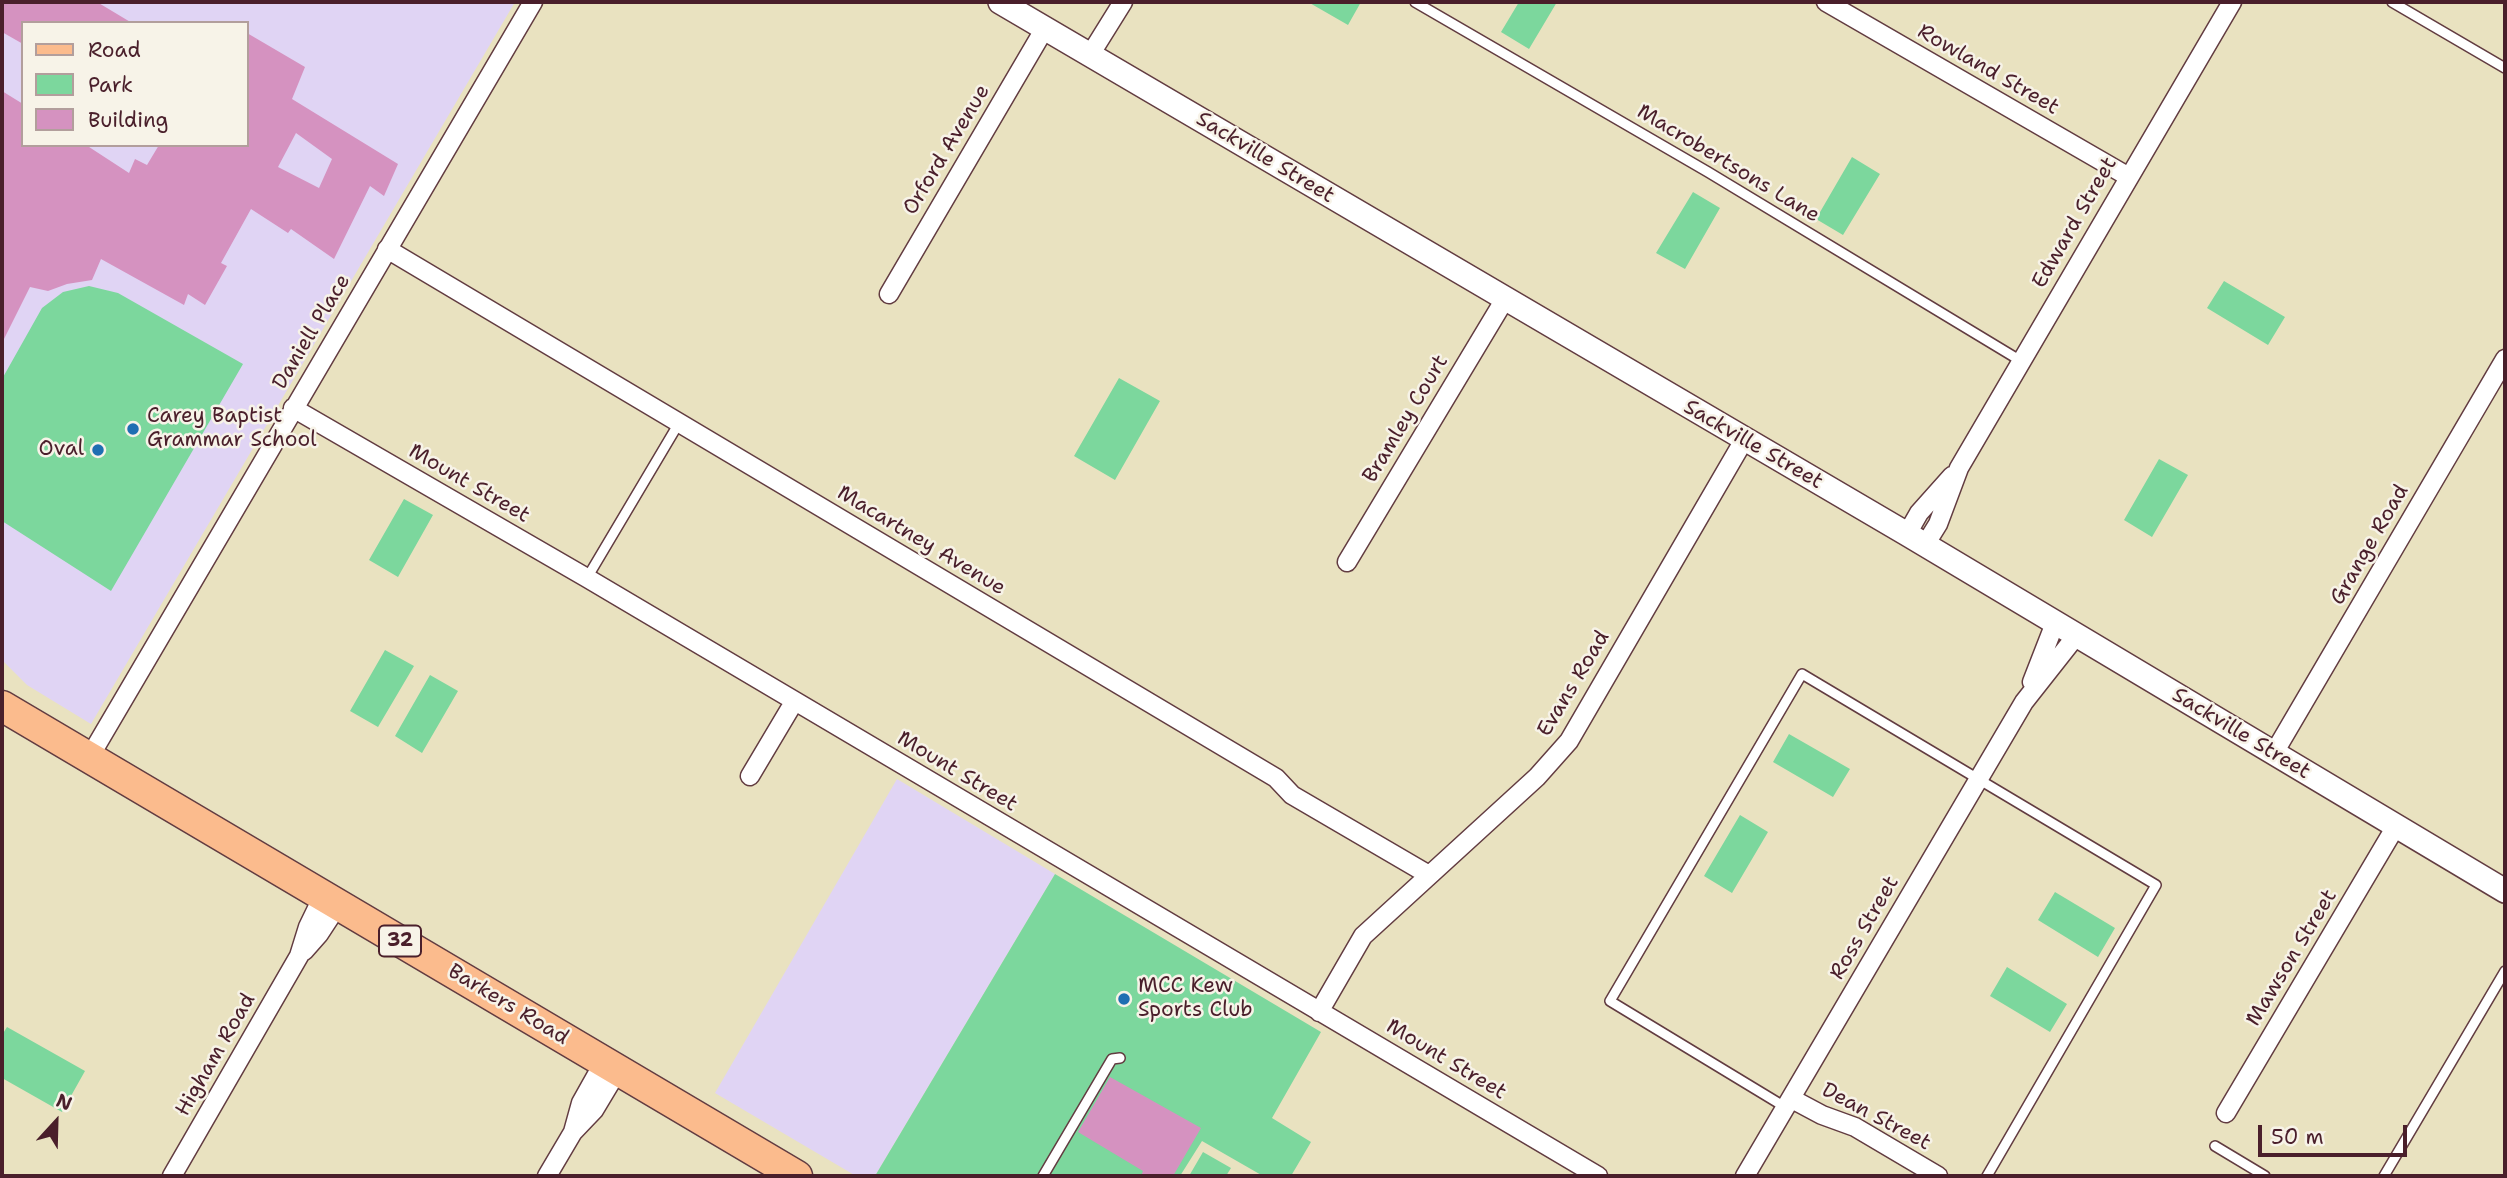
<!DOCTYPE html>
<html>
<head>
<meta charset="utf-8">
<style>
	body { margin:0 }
	#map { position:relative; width:2507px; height:1178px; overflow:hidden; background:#e9e2c0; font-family:"Shantell Sans",sans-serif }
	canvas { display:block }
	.frame { position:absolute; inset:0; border:4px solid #4a1f2b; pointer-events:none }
	.legend { position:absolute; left:21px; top:21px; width:228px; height:126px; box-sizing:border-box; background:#f7f3e8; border:2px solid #b29e9c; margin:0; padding:9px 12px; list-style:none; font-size:21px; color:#4a1f2b }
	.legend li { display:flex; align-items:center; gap:14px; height:35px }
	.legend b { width:35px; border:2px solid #b29e9c }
	.north { position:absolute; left:21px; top:1087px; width:70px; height:70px; -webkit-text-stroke:5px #f7f3e8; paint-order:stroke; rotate:22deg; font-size:19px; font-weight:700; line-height:28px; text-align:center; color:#4a1f2b }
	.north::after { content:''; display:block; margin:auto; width:24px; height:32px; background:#4a1f2b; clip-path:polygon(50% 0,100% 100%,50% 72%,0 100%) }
	.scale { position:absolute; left:2258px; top:1125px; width:149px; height:32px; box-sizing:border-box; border:4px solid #4a1f2b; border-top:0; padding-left:9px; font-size:21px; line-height:24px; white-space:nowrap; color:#4a1f2b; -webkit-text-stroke:5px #f7f3e8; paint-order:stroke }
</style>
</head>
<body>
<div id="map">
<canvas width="2507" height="1178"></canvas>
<div class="frame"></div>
<ul class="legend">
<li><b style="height:9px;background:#fbbb8d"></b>Road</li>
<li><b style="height:19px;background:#7cd79d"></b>Park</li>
<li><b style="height:19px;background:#d592c0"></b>Building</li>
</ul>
<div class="north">N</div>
<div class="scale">50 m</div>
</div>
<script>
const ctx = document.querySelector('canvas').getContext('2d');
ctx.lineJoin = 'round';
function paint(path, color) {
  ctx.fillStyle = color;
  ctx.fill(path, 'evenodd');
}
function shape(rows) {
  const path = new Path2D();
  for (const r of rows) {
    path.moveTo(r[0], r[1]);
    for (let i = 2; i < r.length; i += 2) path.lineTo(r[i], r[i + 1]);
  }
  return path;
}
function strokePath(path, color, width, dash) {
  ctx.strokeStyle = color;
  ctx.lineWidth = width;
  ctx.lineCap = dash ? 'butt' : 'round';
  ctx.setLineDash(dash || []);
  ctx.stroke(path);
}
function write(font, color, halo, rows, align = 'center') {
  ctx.font = font + ' "Shantell Sans",sans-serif';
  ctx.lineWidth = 5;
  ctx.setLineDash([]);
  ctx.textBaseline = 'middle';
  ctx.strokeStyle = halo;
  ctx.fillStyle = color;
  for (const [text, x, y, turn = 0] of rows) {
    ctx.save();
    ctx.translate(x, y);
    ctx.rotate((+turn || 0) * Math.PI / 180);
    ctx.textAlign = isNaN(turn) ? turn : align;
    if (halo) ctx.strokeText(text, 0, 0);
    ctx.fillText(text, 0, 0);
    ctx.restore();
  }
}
const built = shape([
	[2,2,515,2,91,724,27,685,2,660],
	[23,23,247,23,247,145,23,145],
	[897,779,1055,874,875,1176,856,1176,715,1093]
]);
const green = shape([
	[1308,2,1361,2,1348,25],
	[1519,2,1557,2,1529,49,1501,32],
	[1852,157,1880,174,1843,235,1816,219],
	[1693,192,1720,208,1685,269,1656,253],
	[2224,281,2285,317,2268,345,2207,308],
	[89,286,118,293,243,364,111,591,2,521,2,379,42,308,63,292],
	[1119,378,1160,401,1115,480,1074,456],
	[2159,459,2188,475,2152,537,2124,520],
	[404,499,433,515,398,577,369,560],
	[385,650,414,666,378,727,350,711],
	[430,675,458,691,422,753,395,736],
	[1789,734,1850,769,1833,797,1773,762],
	[1740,815,1768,832,1732,893,1704,876],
	[1055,874,1321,1032,1272,1118,1311,1142,1291,1176,1263,1176,1202,1141,1180,1176,875,1176],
	[2055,892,2115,928,2098,957,2038,920],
	[2007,967,2067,1004,2050,1032,1990,996],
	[7,1027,85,1071,62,1112,2,1078,2,1035],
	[1203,1152,1231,1168,1226,1176,1189,1176]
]);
const building = shape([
	[2,2,97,2,132,23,23,23,23,44,2,32],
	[247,33,305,67,292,99,398,164,384,196,370,186,334,259,291,229,288,233,251,209,221,263,227,266,205,305,188,294,184,305,101,259,92,280,67,284,48,291,30,287,2,343,2,91,23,104,23,145,86,145,129,173,135,159,147,165,159,145,247,145],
	[296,133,332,159,319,188,278,167],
	[1110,1077,1201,1128,1173,1176,1141,1176,1143,1171,1078,1132]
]);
const service = shape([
	[1415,2,1708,172,2021,361],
	[2392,2,2505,68],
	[587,578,679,423],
	[1785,1107,1610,1001,1802,674,2156,885,1987,1176],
	[2215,1146,2265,1176],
	[1043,1176,1112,1059,1120,1058],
	[2384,1176,2505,971]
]);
const minor = shape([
	[1826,2,2129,177],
	[1090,55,1123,2],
	[387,249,1276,778,1292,795,1429,875],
	[889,294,1045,28],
	[293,408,587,578,1598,1176],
	[1907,534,1919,513,1952,476],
	[1925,545,1938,524,1959,468,2232,2],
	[1347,562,1505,299],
	[2032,682,2055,623],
	[2274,753,2505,359],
	[89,758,533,2],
	[750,776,794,702],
	[304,951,319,934,338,905],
	[1319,1012,1363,936,1537,777,1569,741,1744,440],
	[1792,1099,1822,1115,1855,1127,1938,1176],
	[2226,1113,2396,826],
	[573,1132,581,1103,604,1062],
	[172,1176,299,956,308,927,323,896],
	[547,1176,573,1132,594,1110,618,1070],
	[1745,1176,2024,702,2076,636]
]);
const tertiary = shape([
	[1000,2,1907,534,2505,891]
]);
const primary = shape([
	[2,706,797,1176]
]);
const markers = [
	[133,429,7,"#1f6fb2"],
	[98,450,7,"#1f6fb2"],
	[1124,999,7,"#1f6fb2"]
];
const shields = [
	[400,941,42]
];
const shieldNames = [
	["32",400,941]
];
const streetNames = [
	["Rowland Street",1988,70,30],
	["Orford Avenue",947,150,-59],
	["Sackville Street",1265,158,31],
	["Macrobertsons Lane",1728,164,31],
	["Edward Street",2075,223,-60],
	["Daniell Place",312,332,-59],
	["Bramley Court",1406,419,-59],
	["Sackville Street",1753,445,30],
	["Mount Street",469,484,30],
	["Macartney Avenue",921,541,31],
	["Grange Road",2370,545,-60],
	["Evans Road",1574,684,-59],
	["Sackville Street",2241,734,31],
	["Mount Street",957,772,31],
	["Ross Street",1865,928,-60],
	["Mawson Street",2292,958,-59],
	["Barkers Road",508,1005,31],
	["Higham Road",216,1055,-60],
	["Mount Street",1446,1060,31],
	["Dean Street",1876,1117,28]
];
const poiNames = [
	["Carey Baptist",147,417],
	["Grammar School",147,441],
	["Oval",84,450,"right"],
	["MCC Kew",1138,987],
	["Sports Club",1138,1011]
];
paint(built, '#e0d4f4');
paint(green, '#7cd79d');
paint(building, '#d592c0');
strokePath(service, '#623c41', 12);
strokePath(minor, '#623c41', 21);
strokePath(tertiary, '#623c41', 26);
strokePath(primary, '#623c41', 33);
strokePath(service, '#fff', 9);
strokePath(minor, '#fff', 18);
strokePath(tertiary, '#fff', 23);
strokePath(primary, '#fbbb8d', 30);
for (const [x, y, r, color] of markers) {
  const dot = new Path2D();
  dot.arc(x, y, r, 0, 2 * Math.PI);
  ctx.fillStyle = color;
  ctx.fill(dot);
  strokePath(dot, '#f7f3e8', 2.5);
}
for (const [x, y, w] of shields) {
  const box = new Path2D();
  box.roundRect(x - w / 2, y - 15.5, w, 31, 5);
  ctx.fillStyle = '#f7f3e8';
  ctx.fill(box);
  strokePath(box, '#4a1f2b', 2);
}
write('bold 19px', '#4a1f2b', null, shieldNames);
write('21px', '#4a1f2b', '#f7f3e8', streetNames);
write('21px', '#4a1f2b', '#f7f3e8', poiNames, 'left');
</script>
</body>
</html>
